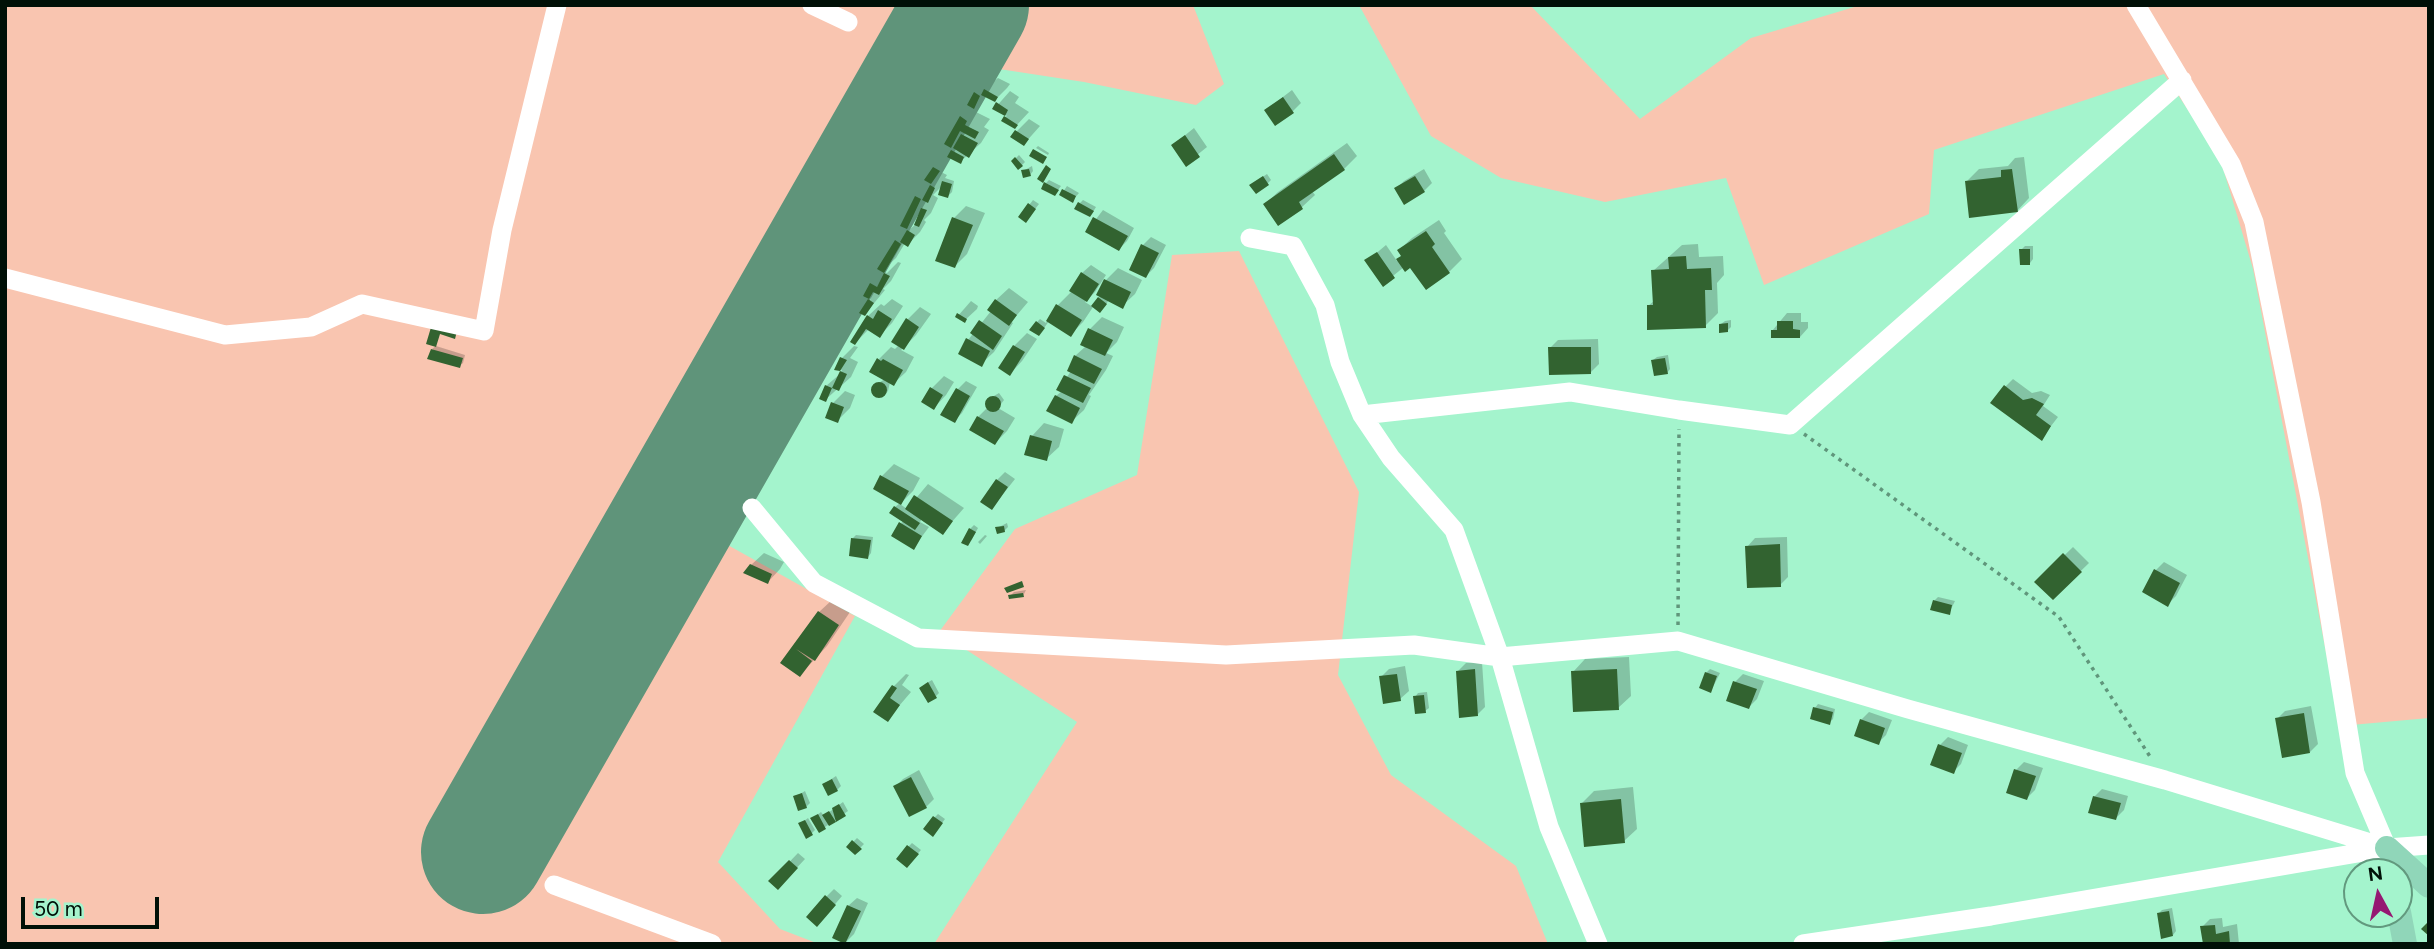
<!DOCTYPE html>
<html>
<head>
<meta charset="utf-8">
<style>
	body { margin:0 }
	#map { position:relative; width:2434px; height:949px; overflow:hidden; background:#a4f4cd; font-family:Figtree,sans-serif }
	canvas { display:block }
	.frame { position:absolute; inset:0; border:7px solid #001007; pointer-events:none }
	.north { position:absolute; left:2343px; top:858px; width:70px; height:70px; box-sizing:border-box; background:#a4f4cd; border:2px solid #62997e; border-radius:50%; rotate:352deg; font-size:19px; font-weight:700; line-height:28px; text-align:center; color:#001007 }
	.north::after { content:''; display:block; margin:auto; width:24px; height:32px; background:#951872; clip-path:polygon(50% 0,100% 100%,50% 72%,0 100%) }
	.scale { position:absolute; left:21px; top:897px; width:138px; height:32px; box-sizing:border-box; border:4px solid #001007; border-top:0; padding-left:9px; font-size:21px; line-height:24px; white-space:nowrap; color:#001007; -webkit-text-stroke:5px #a4f4cd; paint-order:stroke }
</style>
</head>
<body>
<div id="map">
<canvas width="2434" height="949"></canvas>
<div class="frame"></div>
<div class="north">N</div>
<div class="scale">50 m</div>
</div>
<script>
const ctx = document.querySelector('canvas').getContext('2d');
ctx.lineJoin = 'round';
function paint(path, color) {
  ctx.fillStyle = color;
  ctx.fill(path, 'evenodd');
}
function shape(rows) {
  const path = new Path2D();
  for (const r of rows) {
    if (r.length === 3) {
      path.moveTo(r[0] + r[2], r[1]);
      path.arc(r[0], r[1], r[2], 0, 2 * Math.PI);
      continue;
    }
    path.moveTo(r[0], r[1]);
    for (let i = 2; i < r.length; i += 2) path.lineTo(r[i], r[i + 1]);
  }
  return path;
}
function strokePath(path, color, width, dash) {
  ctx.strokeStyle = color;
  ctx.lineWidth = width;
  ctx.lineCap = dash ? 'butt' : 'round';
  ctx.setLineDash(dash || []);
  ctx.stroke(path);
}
const green = shape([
	[5,5,1193,5,1224,84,1196,105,1084,82,986,67,717,539,855,616,718,862,780,929,819,944,5,944],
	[1359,5,1530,5,1640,119,1751,38,1861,5,2429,5,2429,718,2340,726,2253,269,2220,158,2164,74,1934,150,1929,214,1764,285,1726,178,1605,202,1501,178,1431,136],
	[1239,251,1359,492,1338,675,1391,775,1516,866,1548,944,934,944,1077,722,939,632,1015,529,1137,475,1172,255]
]);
const shadow = shape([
	[998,78,1010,84,1007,88,995,100,985,95,974,106,978,108,976,112,990,119,984,127,989,130,981,143,960,162,951,157,941,172,947,175,945,178,954,181,952,192,948,196,942,186,933,195,938,198,931,213,924,220,926,222,920,232,907,245,905,243,896,258,883,270,896,241,916,224,920,213,906,227,916,197,931,182,934,168,947,156,949,157,955,148,960,136,951,146,961,118,973,106,975,93,988,81,992,83],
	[1292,90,1301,103,1293,111,1266,110],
	[1010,91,1019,97,1015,103,1029,112,1015,127,1005,117,1007,116,995,108],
	[1029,119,1040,126,1024,144,1017,131],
	[1194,128,1207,147,1186,164,1173,145],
	[1347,143,1357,156,1344,169,1312,191,1315,195,1302,207,1279,224,1265,204,1278,192],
	[1038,146,1049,153,1048,155,1036,148],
	[1019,155,1025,162,1019,168,1013,161],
	[2024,157,2029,198,2017,211,1966,182,1979,169,2008,166,2015,158],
	[1032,166,1033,171,1030,175,1023,171],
	[1424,169,1432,183,1424,191,1405,203,1396,189,1404,181],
	[1267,174,1271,180,1268,183,1255,182],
	[1049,180,1061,186,1058,190,1046,183],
	[1067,186,1079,193,1072,201,1061,195],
	[1033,200,1039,204,1029,217,1020,217],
	[1083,200,1096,207,1093,212,1080,203],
	[966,206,985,213,967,254,955,266,954,218],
	[1103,210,1134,228,1127,241,1119,249,1087,231],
	[1439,220,1446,231,1444,233,1462,259,1449,272,1426,288,1411,265,1404,267,1383,284,1367,261,1386,245,1397,261,1403,255,1399,250,1412,238],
	[1151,237,1166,245,1154,268,1146,276,1143,245],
	[1698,244,1699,257,1723,256,1724,275,1717,283,1718,313,1705,326,1648,306,1655,300,1653,271,1682,245],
	[2025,246,2033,246,2033,259,2030,263,2021,250],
	[898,262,901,263,891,281,883,289,885,290,865,314,871,298,865,295,871,284,884,272,887,273],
	[1091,265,1106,275,1095,292,1085,302,1093,307,1083,322,1071,334,1049,321,1042,331,1037,322,1040,319,1046,323,1058,305,1072,291,1082,273],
	[1118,268,1142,280,1135,294,1122,306,1109,300,1104,307,1099,298,1106,280],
	[1009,288,1028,302,1011,322,1013,323,994,352,981,364,968,340,991,311,996,300],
	[892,299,903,306,892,323,880,335,869,329,855,343,868,316,881,304,884,306],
	[971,301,978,306,977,309,964,321,957,317],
	[920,307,931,314,916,335,901,350,914,357,906,372,893,384,890,382,888,391,884,395,877,397,873,392,874,386,885,379,879,359,891,347,895,349,899,345,893,341,908,319],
	[1787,313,1801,313,1801,322,1808,322,1808,328,1800,337,1772,331],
	[1102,317,1124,327,1117,342,1106,353,1113,356,1106,370,1089,395,1091,396,1084,410,1071,422,1056,396,1062,391,1059,389,1071,371,1075,356,1086,346,1090,329],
	[1731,320,1731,327,1727,331,1721,324,1725,321],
	[1027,333,1037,339,1022,361,1010,374,1000,367,1014,346],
	[1598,339,1599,364,1591,372,1550,348,1558,340],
	[436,346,465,355,463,363,459,366,432,349],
	[854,346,858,347,850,358,858,362,851,377,825,400,826,386,840,374,842,370,836,369,842,358],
	[1668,355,1670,369,1667,373,1653,360,1657,357],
	[944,376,954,382,946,395,934,408,923,402,932,388],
	[2013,379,2032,393,2041,391,2050,395,2043,406,2058,417,2041,439,2005,387],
	[966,381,977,387,962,413,954,421,943,414,958,389],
	[845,391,855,395,850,408,837,421,833,403],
	[999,393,1004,400,998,408,1015,418,1007,431,995,443,971,430,978,417,988,407,987,400],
	[1044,423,1064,429,1059,447,1046,459,1032,436],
	[894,464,920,478,913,491,900,504,907,509,928,484,964,508,943,532,922,519,920,522,929,527,914,547,901,523,904,521,895,507,900,503,882,476],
	[1005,472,1015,479,992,508,997,480],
	[1007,523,1008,527,1004,531,997,528],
	[974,525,978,528,971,541,970,529],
	[856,535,873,537,871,553,868,557,853,538],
	[985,535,987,536,980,544,978,542],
	[1787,537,1788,577,1780,585,1747,547,1755,538],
	[2073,547,2089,563,2053,598,2037,582],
	[764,553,784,562,780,569,768,582,751,565],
	[2164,562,2187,575,2176,596,2168,604,2156,570],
	[1026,590,1023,596,1010,596,1014,592],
	[1938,597,1955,601,1949,613,1934,601],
	[832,600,850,612,827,646,800,675,783,663,819,612],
	[1629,657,1631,696,1618,708,1573,672,1585,659],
	[1482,662,1485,707,1477,715,1458,671,1466,663],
	[1405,666,1409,691,1400,699,1381,677,1389,669],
	[1710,669,1720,673,1711,691,1706,673],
	[906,674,909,675,902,685,911,692,887,720,875,711,894,686],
	[1743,674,1764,681,1757,699,1749,707,1735,682],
	[932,680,939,693,936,696,925,684],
	[1427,692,1429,708,1425,711,1415,697,1418,693],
	[1818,704,1835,709,1833,719,1829,723,1815,708],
	[2311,706,2318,744,2310,752,2277,719,2285,711],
	[1869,712,1892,720,1886,735,1878,743,1861,720],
	[1948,737,1968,745,1961,764,1953,772,1940,745],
	[2024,762,2043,768,2035,790,2027,798,2016,770],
	[919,770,934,799,926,807,895,787,903,779],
	[836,776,841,786,837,790,824,784],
	[1633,787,1637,829,1624,841,1582,803,1594,791],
	[2102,789,2128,796,2124,810,2116,818,2094,797],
	[805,791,810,803,806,807,795,797],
	[843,802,848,811,825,827,813,818,821,812,824,816],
	[938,814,945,819,936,831,935,817],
	[808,818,815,830,811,834,800,824],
	[857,838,864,844,855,853,848,847],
	[912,843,921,850,907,866,909,846],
	[798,853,805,859,778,888,771,881],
	[834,889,842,896,825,916,826,897],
	[857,898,868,903,854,934,846,942,835,937,848,906],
	[2172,908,2176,931,2173,935,2159,913,2162,910],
	[2222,918,2223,927,2237,924,2239,944,2243,944,2204,944,2202,927,2210,919]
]);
const runway = shape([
	[483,852,967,5]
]);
const building = shape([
	[984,89,998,97,995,102,981,95],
	[974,92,980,96,974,109,967,105],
	[1283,97,1294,113,1275,126,1264,110],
	[996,102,1008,110,1005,116,992,109],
	[960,116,967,121,965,125,979,132,975,139,960,131,951,148,944,144],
	[1004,116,1018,125,1015,129,1001,121],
	[1015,130,1029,139,1024,146,1010,137],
	[961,134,978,143,969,158,953,148],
	[1185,135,1200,157,1186,167,1171,145],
	[1033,149,1047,157,1043,164,1029,156],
	[951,150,964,157,961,164,947,157],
	[1334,154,1345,170,1299,202,1303,209,1278,226,1263,204],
	[1015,157,1023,166,1018,170,1011,161],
	[1046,165,1051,169,1043,183,1037,179],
	[933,167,940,171,931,184,924,180],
	[1029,169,1031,176,1023,178,1021,170],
	[2012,169,2018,212,1969,218,1965,181,2001,177,2001,170],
	[1263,176,1269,185,1256,194,1249,185],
	[1415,176,1425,192,1404,205,1394,188],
	[942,181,952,184,948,198,938,195],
	[1044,182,1059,190,1055,196,1041,189],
	[930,185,935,188,928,203,922,200],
	[1062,189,1076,196,1073,203,1059,195],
	[915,196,921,199,907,229,900,226],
	[1078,202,1094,211,1090,217,1074,209],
	[1028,203,1036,209,1026,223,1018,217],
	[921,208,927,210,919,227,914,225],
	[952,217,973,225,955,268,935,261],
	[1093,217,1128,236,1119,251,1085,232],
	[907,230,915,235,908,247,900,242],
	[1426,231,1435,244,1432,247,1450,273,1426,290,1410,268,1405,272,1396,259,1401,256,1397,250],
	[895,240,901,244,884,273,877,269],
	[1141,244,1159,253,1146,278,1129,270],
	[2019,249,2030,249,2030,265,2020,265],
	[1377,252,1395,278,1383,287,1364,260],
	[1686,256,1687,269,1711,268,1712,290,1705,290,1706,328,1647,330,1647,305,1653,305,1651,270,1669,269,1668,257],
	[1081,272,1099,284,1087,302,1069,291],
	[884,273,890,276,879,295,873,292,869,299,863,296,870,283,877,287],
	[1104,279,1131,292,1123,309,1096,295],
	[1098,297,1107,304,1100,313,1091,306],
	[868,299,874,303,865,316,859,313],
	[995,299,1017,315,1009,326,987,310],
	[1056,304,1082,320,1071,337,1046,321],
	[878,310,892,319,880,338,866,329,855,345,850,342,867,315,873,319],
	[957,313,967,319,965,323,955,317],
	[906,318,919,327,904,350,891,342],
	[979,320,1002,336,993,350,970,333],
	[1036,321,1045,328,1039,336,1029,330],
	[1777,321,1793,321,1793,329,1800,330,1800,338,1771,338,1771,330,1777,330],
	[1728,323,1728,332,1719,333,1719,324],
	[432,324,457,331,455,339,440,334,436,347,426,344],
	[1088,328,1113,340,1105,356,1080,345],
	[966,338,990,351,982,367,958,354],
	[1013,345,1025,352,1010,376,998,368],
	[1548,347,1591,347,1591,374,1549,375],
	[431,349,463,358,460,368,427,359],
	[1074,355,1102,369,1094,384,1067,371],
	[840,357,847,360,840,371,834,370],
	[877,358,881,361,883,359,903,370,894,386,869,372],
	[1665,358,1668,374,1654,376,1651,360],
	[840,371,847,374,839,391,832,388],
	[1064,375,1091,388,1083,403,1056,390],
	[879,390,8],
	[825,385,832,388,826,402,819,399],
	[2004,385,2023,400,2032,398,2044,404,2036,415,2051,426,2042,441,1990,403],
	[930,387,943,395,934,410,921,402],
	[956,388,970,396,955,423,940,415],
	[1055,395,1080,408,1072,424,1046,411],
	[993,404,8],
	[831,402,844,407,838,423,825,418],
	[977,416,1004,431,995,445,969,430],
	[1030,435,1052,441,1047,461,1024,455],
	[880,475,909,491,901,505,873,489],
	[996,479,1008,487,992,510,980,502],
	[914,495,953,521,943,535,905,509],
	[894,506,920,523,915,530,889,513],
	[899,522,922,536,914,550,891,536],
	[1004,526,1005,532,997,534,995,527],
	[969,528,976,532,968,546,961,543],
	[851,538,871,540,868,559,849,556],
	[1780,544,1781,587,1747,588,1745,546],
	[2063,553,2082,572,2053,600,2034,582],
	[750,564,772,574,768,584,743,573],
	[2154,569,2180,583,2168,607,2142,592],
	[1022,581,1024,587,1007,593,1004,588],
	[1023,593,1024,597,1009,599,1008,595],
	[1933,600,1952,605,1950,615,1930,610],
	[818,611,839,625,815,661,796,649,812,661,800,677,780,663],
	[1475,669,1478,716,1459,718,1456,671],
	[1617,669,1619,710,1573,712,1571,671],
	[1705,672,1717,676,1711,693,1699,688],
	[1397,674,1401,701,1383,704,1379,676],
	[1733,681,1757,689,1749,709,1726,701],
	[928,682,937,698,928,703,919,688],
	[892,685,897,688,890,698,900,705,888,722,873,712],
	[1424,695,1426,713,1415,714,1413,696],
	[1813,707,1833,712,1830,725,1810,719],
	[2304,713,2310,753,2282,758,2275,718],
	[1860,719,1885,728,1879,745,1854,736],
	[1938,744,1962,753,1954,774,1930,765],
	[2014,769,2036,776,2027,800,2006,793],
	[911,777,927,808,909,817,893,786],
	[832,779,838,791,828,796,822,784],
	[802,793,807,808,798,811,793,796],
	[2093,796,2121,803,2116,820,2088,813],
	[1621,799,1625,843,1584,847,1580,803],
	[839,804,846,816,836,822,832,808],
	[829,811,836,822,829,826,822,815],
	[818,814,826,829,819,833,810,818],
	[933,816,943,823,933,837,923,829],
	[805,820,813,835,806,839,798,823],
	[852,840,862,849,855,855,846,847],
	[907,845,919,854,907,868,896,859],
	[789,860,798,868,778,890,768,881],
	[825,895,836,905,817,927,806,917],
	[847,905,861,911,845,944,832,938],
	[2169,911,2173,936,2161,939,2157,913],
	[2429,921,2428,929,2429,936,2421,929],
	[2215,925,2216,934,2229,931,2230,944,2203,944,2200,926]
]);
const path = shape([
	[1804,434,2059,617,2151,758],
	[1678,625,1679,429]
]);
const minor = shape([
	[812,5,848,22],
	[2136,5,2231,164,2254,222,2311,502,2355,773,2387,848],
	[1250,238,1293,246,1325,305,1340,362,1362,415,1391,458,1454,530,1500,657,1549,827,1598,944],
	[5,278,225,335,311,327,362,304,484,331,502,230,557,5],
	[1362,415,1570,392,1679,410,1790,425,2182,80],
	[752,508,814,583,918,638,1226,655,1414,645,1500,657,1678,641,1908,709,2165,780,2387,848],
	[554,885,712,944],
	[1803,944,1991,916,2387,848,2429,845]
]);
const major = shape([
	[2387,848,2429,886],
	[2399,912,2405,944]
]);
paint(green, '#f9c5b0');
paint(shadow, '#0003');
strokePath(runway, '#5f947a', 124);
paint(building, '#326330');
strokePath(path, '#60967b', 3.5, [3.5, 5]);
strokePath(minor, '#fff', 19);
strokePath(major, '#90d6b9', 24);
</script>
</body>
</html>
